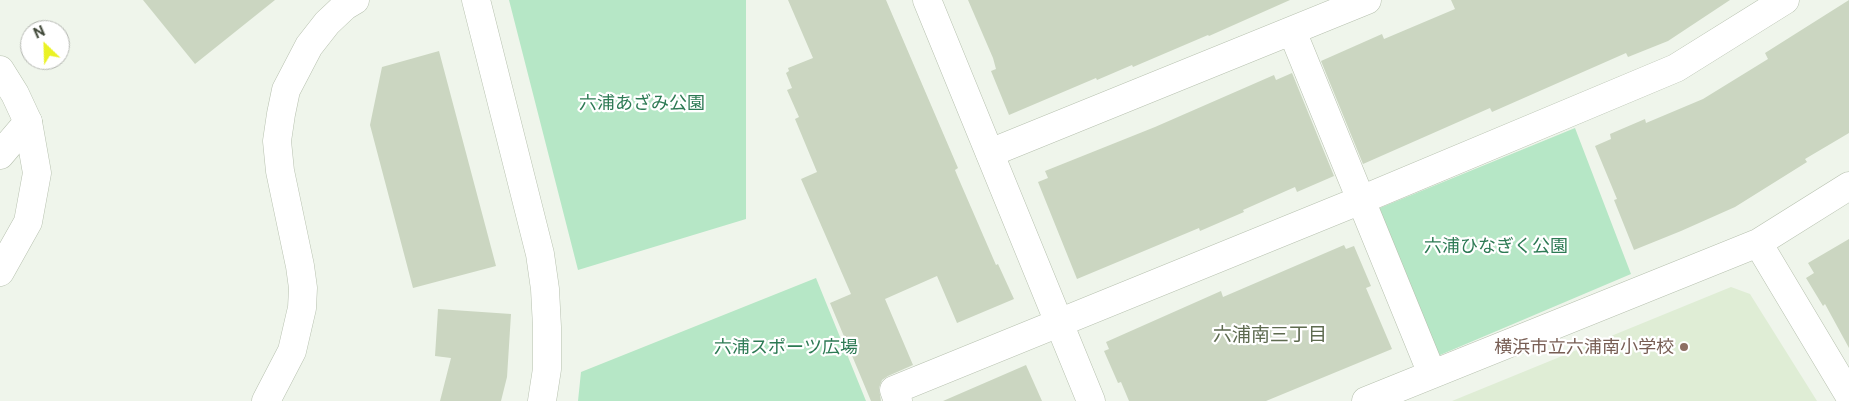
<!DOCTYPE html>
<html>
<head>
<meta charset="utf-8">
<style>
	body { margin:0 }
	#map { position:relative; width:1849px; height:401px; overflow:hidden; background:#eff5eb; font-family:"Public Sans",sans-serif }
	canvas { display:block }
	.north { position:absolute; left:20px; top:20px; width:50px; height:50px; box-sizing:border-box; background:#fff; border:1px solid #b3b6b0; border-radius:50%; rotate:336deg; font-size:14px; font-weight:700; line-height:20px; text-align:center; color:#414939 }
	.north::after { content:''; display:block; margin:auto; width:18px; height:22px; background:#eaf225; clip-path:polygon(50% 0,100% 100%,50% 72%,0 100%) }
</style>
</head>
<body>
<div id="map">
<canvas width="1849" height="401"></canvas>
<div class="north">N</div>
</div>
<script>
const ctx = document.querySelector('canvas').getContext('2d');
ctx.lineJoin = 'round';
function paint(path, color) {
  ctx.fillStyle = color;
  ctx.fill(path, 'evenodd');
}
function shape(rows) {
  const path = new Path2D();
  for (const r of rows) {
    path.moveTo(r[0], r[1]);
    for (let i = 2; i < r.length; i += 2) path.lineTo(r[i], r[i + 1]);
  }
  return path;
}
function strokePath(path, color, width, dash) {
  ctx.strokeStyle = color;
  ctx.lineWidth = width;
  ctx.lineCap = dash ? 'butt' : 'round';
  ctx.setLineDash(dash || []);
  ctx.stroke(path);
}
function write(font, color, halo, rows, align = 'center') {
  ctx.font = font + ' "Public Sans","Noto Sans JP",sans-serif';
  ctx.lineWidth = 4.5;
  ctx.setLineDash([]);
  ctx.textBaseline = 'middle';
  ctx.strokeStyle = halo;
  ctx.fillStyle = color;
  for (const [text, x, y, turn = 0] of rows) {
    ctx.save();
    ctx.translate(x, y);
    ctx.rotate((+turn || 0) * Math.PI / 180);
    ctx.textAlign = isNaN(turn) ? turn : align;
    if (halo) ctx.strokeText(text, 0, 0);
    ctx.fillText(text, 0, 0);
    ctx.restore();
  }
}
const education = shape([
	[1731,287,1750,294,1817,401,1452,401]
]);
const green = shape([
	[509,0,746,0,746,219,578,270],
	[1575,128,1631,274,1433,358,1370,212],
	[816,278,866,401,578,401,581,372]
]);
const building = shape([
	[143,0,275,0,195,64],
	[788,0,886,0,958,168,955,170,957,175,996,265,998,264,1014,299,957,323,937,276,885,299,913,365,888,376,882,380,879,388,881,401,871,401,830,303,851,294,801,179,817,172,795,119,799,117,787,90,792,88,786,73,789,71,788,68,813,58],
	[968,0,1290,0,1209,36,1208,35,1133,67,1132,65,1097,80,1096,78,1009,115,991,71,996,69,993,58],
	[1451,0,1730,0,1668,41,1628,57,1626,53,1492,112,1490,108,1363,164,1321,61,1382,34,1384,39,1455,9],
	[1849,0,1849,133,1805,159,1807,162,1735,207,1681,231,1634,250,1614,200,1617,199,1595,146,1611,139,1610,134,1645,119,1646,123,1703,99,1768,59,1765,53],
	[439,51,496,266,413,288,370,125,382,67],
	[1292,73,1334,176,1297,192,1295,187,1243,210,1244,212,1200,231,1199,228,1077,279,1038,182,1048,178,1045,171,1155,127,1274,75,1276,80],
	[1849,239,1849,348,1825,304,1823,306,1806,278,1814,273,1808,263],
	[1344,245,1346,249,1354,246,1371,286,1366,288,1392,349,1266,401,1129,401,1121,382,1118,383,1104,351,1109,349,1106,342,1221,291,1223,297],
	[438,309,511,314,507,377,501,401,440,401,451,358,435,356],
	[1026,365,1042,401,943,401]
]);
const minor = shape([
	[1292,31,1432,374],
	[990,153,1367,0],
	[0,155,28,122],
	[1758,243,1849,395],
	[898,401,894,390,1361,200,1676,68,1785,0],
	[1366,401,1758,243,1849,186]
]);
const tertiary = shape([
	[476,0,540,254,545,289,547,327,547,369,542,401],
	[927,0,1091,401],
	[0,70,15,94,28,122,37,173,28,222,0,272],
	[266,401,292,351,302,308,303,288,300,266,280,171,277,141,281,114,286,90,309,46,327,23,345,6,355,0]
]);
const markers = [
	[1684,347,5,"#8d6e63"]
];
const parkNames = [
	["六浦あざみ公園",642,103],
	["六浦ひなぎく公園",1496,246],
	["六浦スポーツ広場",786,347]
];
const educationNames = [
	["横浜市立六浦南小学校",1674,347]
];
const neighbourhoodNames = [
	["六浦南三丁目",1270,335]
];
paint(education, '#dfedd5');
paint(green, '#b6e7c6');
paint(building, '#cbd6c1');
strokePath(minor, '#b6c0ae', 29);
strokePath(tertiary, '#b6c0ae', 29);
strokePath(minor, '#fff', 28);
strokePath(tertiary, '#fff', 28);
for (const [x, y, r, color] of markers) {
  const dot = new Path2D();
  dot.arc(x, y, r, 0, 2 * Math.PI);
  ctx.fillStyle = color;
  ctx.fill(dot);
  strokePath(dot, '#fff', 2);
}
write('18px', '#2d7a54', '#fff', parkNames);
write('18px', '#785e54', '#fff', educationNames, 'right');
write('19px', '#5e6b50', '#fff', neighbourhoodNames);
</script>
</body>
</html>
